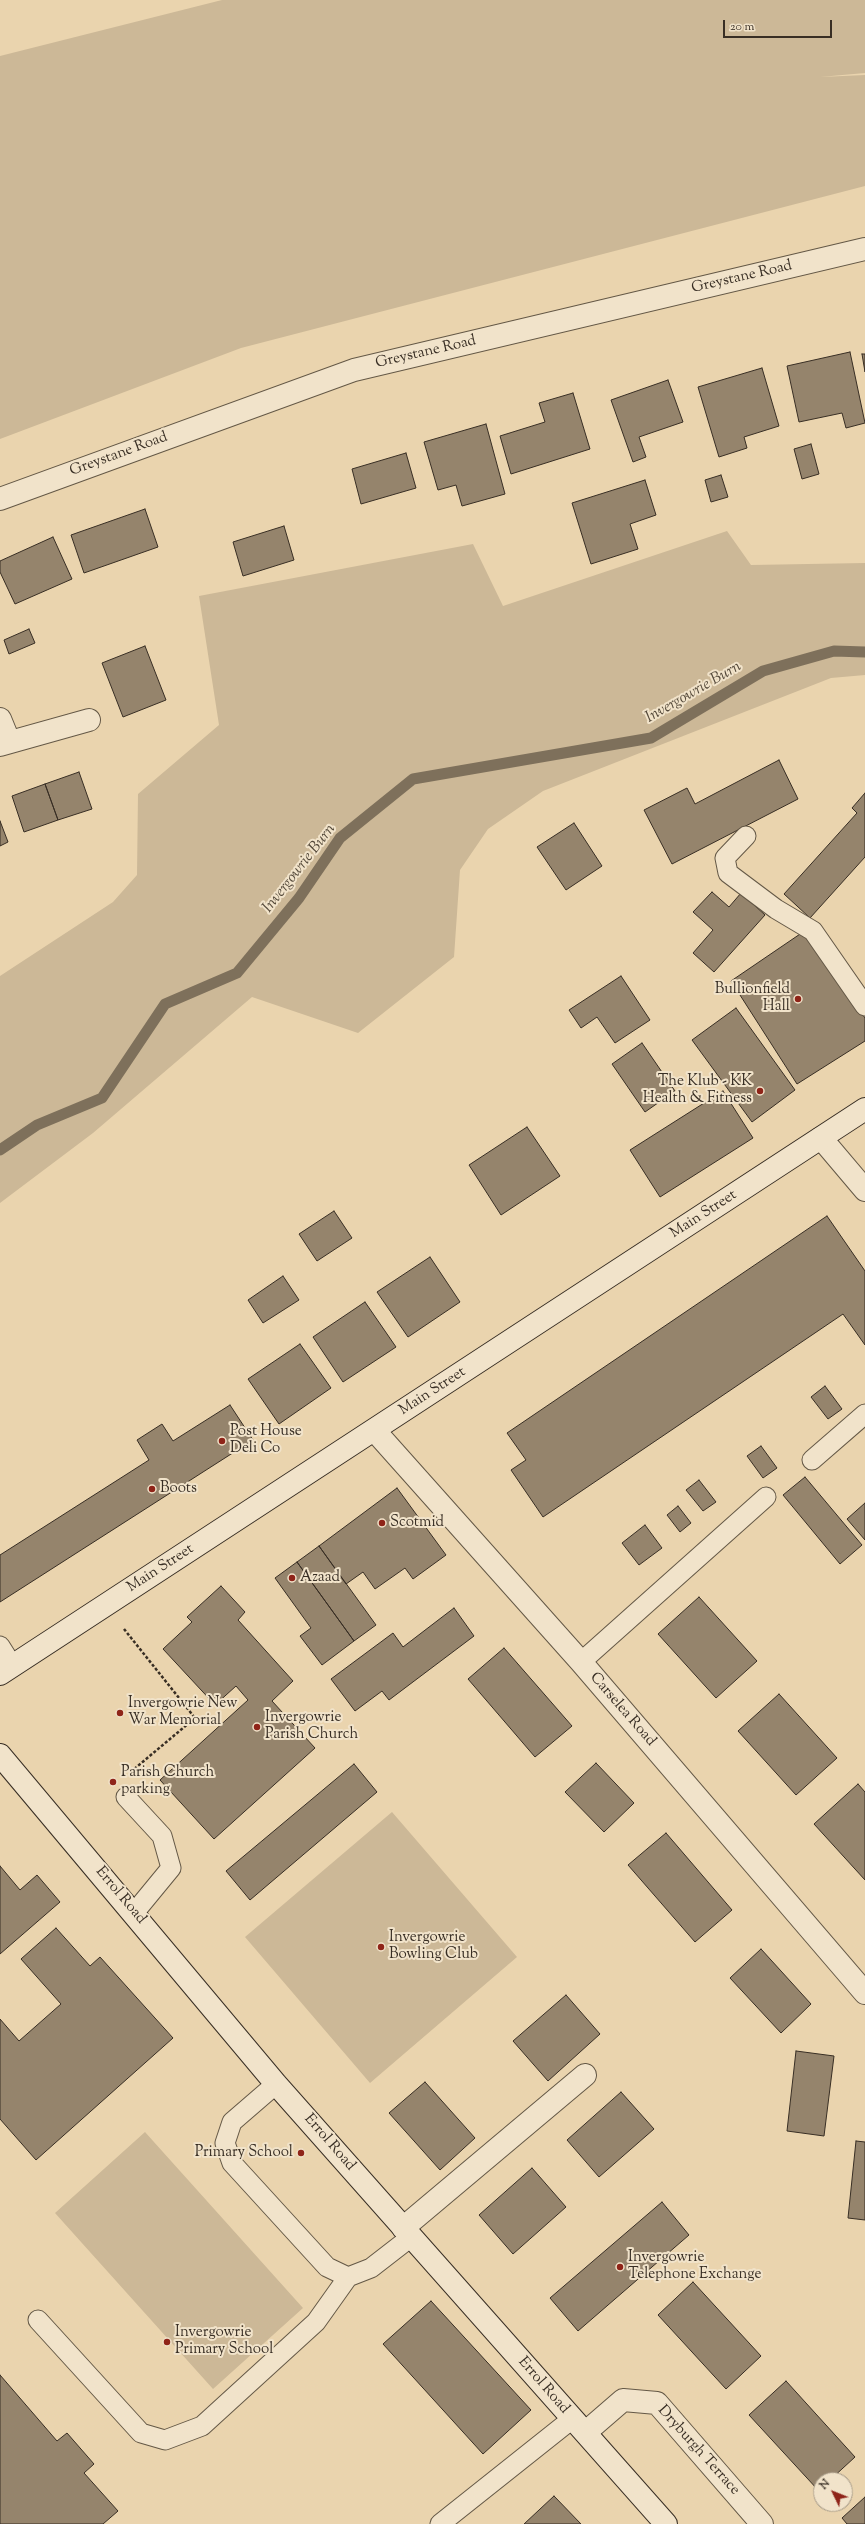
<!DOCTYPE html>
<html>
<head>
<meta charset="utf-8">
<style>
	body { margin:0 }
	#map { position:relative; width:865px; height:2524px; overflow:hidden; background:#ead4ae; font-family:"Sorts Mill Goudy",serif }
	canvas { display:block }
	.north { position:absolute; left:813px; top:2472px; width:40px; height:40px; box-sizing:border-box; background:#f1e3ca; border:1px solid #a79b88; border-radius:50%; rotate:313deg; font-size:11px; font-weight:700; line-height:16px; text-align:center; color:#382e24 }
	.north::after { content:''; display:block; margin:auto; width:14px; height:18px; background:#8f2418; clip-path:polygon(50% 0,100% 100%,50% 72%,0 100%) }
	.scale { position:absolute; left:723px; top:20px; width:109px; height:18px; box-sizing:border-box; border:2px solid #382e24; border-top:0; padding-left:5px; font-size:12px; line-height:14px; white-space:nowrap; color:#382e24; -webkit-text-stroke:3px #f1e3ca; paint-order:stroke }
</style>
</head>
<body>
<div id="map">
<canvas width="865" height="2524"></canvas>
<div class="north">N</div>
<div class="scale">20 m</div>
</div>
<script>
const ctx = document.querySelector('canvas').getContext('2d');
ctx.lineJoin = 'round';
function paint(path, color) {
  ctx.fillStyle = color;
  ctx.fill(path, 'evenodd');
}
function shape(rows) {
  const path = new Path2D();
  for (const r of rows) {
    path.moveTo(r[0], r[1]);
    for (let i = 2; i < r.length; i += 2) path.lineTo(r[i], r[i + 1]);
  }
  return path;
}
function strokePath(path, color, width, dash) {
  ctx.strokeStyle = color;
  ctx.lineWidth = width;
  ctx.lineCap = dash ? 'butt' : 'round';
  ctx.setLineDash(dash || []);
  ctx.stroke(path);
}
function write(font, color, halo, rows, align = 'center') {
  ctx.font = font + ' "Sorts Mill Goudy",serif';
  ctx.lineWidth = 4;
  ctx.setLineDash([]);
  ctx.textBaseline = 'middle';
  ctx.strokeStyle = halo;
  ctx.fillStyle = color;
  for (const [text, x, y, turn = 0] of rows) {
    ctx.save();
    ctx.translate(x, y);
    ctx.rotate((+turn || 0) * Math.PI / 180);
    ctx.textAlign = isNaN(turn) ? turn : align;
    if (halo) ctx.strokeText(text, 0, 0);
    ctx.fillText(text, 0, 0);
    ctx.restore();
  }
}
const green = shape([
	[222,0,865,0,865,73,820,77,865,75,865,186,241,348,0,439,0,56],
	[727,531,751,565,865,563,865,675,831,678,543,791,488,829,460,870,454,957,358,1033,252,997,93,1133,0,1203,0,976,113,902,137,875,138,794,219,725,199,596,473,544,503,606],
	[392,1812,517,1957,370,2083,245,1937],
	[145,2132,303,2308,213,2389,55,2213]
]);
const stream = shape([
	[0,1150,37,1125,102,1098,165,1004,237,973,299,898,340,838,413,779,651,738,763,671,834,651,865,652]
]);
const building = shape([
	[850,352,865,423,846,428,842,413,799,422,787,366,850,352],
	[862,354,865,354,865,372,862,354],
	[762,368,779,426,744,437,747,448,719,457,698,387,762,368],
	[668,380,683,422,639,437,646,457,633,462,611,400,668,380],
	[573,393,590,449,511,474,500,436,545,422,539,403,573,393],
	[486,424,505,494,462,506,456,485,438,490,424,442,486,424],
	[811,444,819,474,802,479,794,449,811,444],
	[406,453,416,488,361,504,352,469,406,453],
	[721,475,728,497,711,502,705,480,721,475],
	[645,480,656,515,630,524,638,549,591,564,572,503,645,480],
	[145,509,158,547,84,573,71,535,145,509],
	[284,526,294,560,243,576,233,542,284,526],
	[53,537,72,579,15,604,0,572,0,561,53,537],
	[29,629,35,643,9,654,4,640,29,629],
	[145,646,166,700,123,717,102,663,145,646],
	[779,760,798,799,672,864,644,810,687,788,695,804,779,760],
	[79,772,92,809,58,820,45,784,79,772],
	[45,784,58,820,24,832,12,796,45,784],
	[865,793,865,857,810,918,784,894,857,813,852,808,865,793],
	[0,821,8,842,0,846,0,821],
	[574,823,602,866,566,890,537,847,574,823],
	[712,892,729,907,741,893,765,915,714,972,693,953,713,930,693,912,712,892],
	[806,930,865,1018,865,1041,797,1084,731,981,806,930],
	[621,976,650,1020,615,1043,597,1017,581,1028,569,1010,621,976],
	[736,1008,795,1090,752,1122,692,1040,736,1008],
	[642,1043,675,1091,645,1112,612,1064,642,1043],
	[723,1091,753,1138,660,1197,630,1150,723,1091],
	[527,1127,560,1176,501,1215,469,1165,527,1127],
	[334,1211,352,1238,317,1261,299,1234,334,1211],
	[827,1216,865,1271,865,1345,843,1314,543,1517,511,1470,526,1460,507,1433,827,1216],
	[430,1257,460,1302,408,1337,377,1292,430,1257],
	[283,1276,299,1300,263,1323,248,1300,283,1276],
	[365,1302,396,1347,343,1382,313,1337,365,1302],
	[300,1344,331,1388,279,1424,248,1379,300,1344],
	[825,1386,842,1409,828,1419,811,1397,825,1386],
	[230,1405,253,1440,0,1602,0,1555,149,1460,137,1440,162,1424,173,1441,230,1405],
	[761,1446,777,1468,763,1478,747,1456,761,1446],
	[805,1477,862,1545,840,1564,783,1495,805,1477],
	[699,1480,716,1502,703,1511,686,1490,699,1480],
	[397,1488,446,1555,413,1579,405,1568,375,1589,363,1572,346,1584,319,1546,397,1488],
	[865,1503,865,1540,847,1519,865,1503],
	[678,1506,691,1523,680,1532,667,1515,678,1506],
	[645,1525,662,1548,639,1565,622,1543,645,1525],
	[319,1546,376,1625,354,1641,297,1562,319,1546],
	[297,1562,354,1641,322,1665,300,1636,311,1628,275,1578,297,1562],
	[221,1586,245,1612,238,1620,293,1681,272,1701,315,1748,214,1839,160,1780,248,1700,236,1686,215,1705,163,1649,192,1622,187,1617,221,1586],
	[699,1597,757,1661,716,1698,658,1634,699,1597],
	[454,1608,474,1636,389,1700,382,1691,355,1711,331,1679,393,1633,403,1647,454,1608],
	[504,1648,572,1726,535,1757,468,1679,504,1648],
	[779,1694,837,1758,796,1795,738,1731,779,1694],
	[596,1763,634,1803,604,1832,565,1792,596,1763],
	[354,1764,377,1792,250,1900,226,1871,354,1764],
	[858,1784,865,1792,865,1880,814,1824,858,1784],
	[666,1833,732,1910,695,1942,628,1865,666,1833],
	[0,1866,20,1890,37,1875,60,1902,0,1954,0,1866],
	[56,1928,90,1966,100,1957,173,2038,36,2160,0,2119,0,2019,19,2041,61,2004,21,1959,56,1928],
	[761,1949,811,2004,781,2033,730,1978,761,1949],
	[566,1995,600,2034,548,2081,513,2041,566,1995],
	[796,2051,834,2056,824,2136,787,2131,796,2051],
	[425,2082,475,2138,440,2170,389,2113,425,2082],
	[621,2092,654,2129,599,2177,567,2140,621,2092],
	[856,2141,865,2142,865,2220,848,2218,856,2141],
	[532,2168,566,2207,513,2254,479,2215,532,2168],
	[662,2202,689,2235,578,2331,550,2298,662,2202],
	[693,2282,761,2356,726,2389,658,2315,693,2282],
	[431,2301,531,2410,483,2454,383,2344,431,2301],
	[0,2375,57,2441,67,2433,94,2464,84,2473,118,2511,103,2524,0,2524,0,2375],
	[786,2381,855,2457,830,2480,821,2480,821,2488,818,2490,749,2415,786,2381],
	[554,2496,581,2524,524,2524,554,2496],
	[865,2497,865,2524,847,2524,842,2518,865,2497]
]);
const path = shape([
	[124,1629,195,1718,133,1770]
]);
const lane = shape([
	[746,836,725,858,728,873,776,909,813,931,865,1006],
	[812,1460,865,1414],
	[0,1646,12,1665],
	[581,1662,766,1497],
	[126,1797,162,1836,171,1868,134,1913],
	[276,2084,232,2122,225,2143,232,2163,327,2267,348,2277,371,2268,411,2237],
	[38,2320,141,2433,165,2440,202,2426,316,2322,348,2277],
	[440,2524,572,2419]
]);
const street = shape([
	[0,499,354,370,865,249],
	[0,719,9,741],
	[0,745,89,720],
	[821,1138,865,1190],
	[375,1431,581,1662,865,1993],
	[403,2228,585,2075],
	[586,2432,623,2400,657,2403,762,2524]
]);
const secondary = shape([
	[0,1674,865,1109],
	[0,1755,276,2084,666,2524]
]);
const markers = [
	[798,999,4,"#8f2418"],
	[760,1091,4,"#8f2418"],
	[222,1441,4,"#8f2418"],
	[152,1489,4,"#8f2418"],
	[382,1523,4,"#8f2418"],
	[292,1578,4,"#8f2418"],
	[120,1713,4,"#8f2418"],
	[257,1727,4,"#8f2418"],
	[113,1782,4,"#8f2418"],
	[381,1947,4,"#8f2418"],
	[301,2153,4,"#8f2418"],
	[620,2267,4,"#8f2418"],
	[167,2342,4,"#8f2418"]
];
const streetNames = [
	["Greystane Road",742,278,-13],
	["Greystane Road",426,353,-13],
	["Greystane Road",119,455,-20],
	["Main Street",704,1215,-33],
	["Main Street",433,1392,-33],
	["Main Street",161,1569,-33],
	["Carselea Road",622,1710,49],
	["Errol Road",120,1896,50],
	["Errol Road",329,2143,49],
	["Errol Road",543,2386,49],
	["Dryburgh Terrace",698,2451,48]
];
const poiNames = [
	["Bullionfield",790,990,"right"],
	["Hall",790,1007,"right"],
	["The Klub - KK",752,1082,"right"],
	["Health & Fitness",752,1099,"right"],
	["Post House",230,1432],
	["Deli Co",230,1449],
	["Boots",160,1489],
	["Scotmid",390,1523],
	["Azaad",300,1578],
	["Invergowrie New",128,1704],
	["War Memorial",128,1721],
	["Invergowrie",265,1718],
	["Parish Church",265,1735],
	["Parish Church",121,1773],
	["parking",121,1790],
	["Invergowrie",389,1938],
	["Bowling Club",389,1955],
	["Primary School",293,2153,"right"],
	["Invergowrie",628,2258],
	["Telephone Exchange",628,2275],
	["Invergowrie",175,2333],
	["Primary School",175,2350]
];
const waterNames = [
	["Invergowrie Burn",694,693,-30],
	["Invergowrie Burn",300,869,-52]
];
paint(green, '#ccb897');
strokePath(stream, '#7e705b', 11);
paint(building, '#95846c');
strokePath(building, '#382e24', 1);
strokePath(lane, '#645846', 21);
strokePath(street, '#645846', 24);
strokePath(secondary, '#382e24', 24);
strokePath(path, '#382e24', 2.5, [3, 2]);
strokePath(lane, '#f1e3ca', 19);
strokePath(street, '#f1e3ca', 22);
strokePath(secondary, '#f1e3ca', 22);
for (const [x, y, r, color] of markers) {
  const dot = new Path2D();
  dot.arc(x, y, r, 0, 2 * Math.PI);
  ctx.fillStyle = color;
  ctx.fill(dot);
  strokePath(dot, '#f1e3ca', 1.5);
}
write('15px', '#382e24', '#f1e3ca', streetNames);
write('15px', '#382e24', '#f1e3ca', poiNames, 'left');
write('italic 16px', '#554a3b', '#f1e3ca', waterNames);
</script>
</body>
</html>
